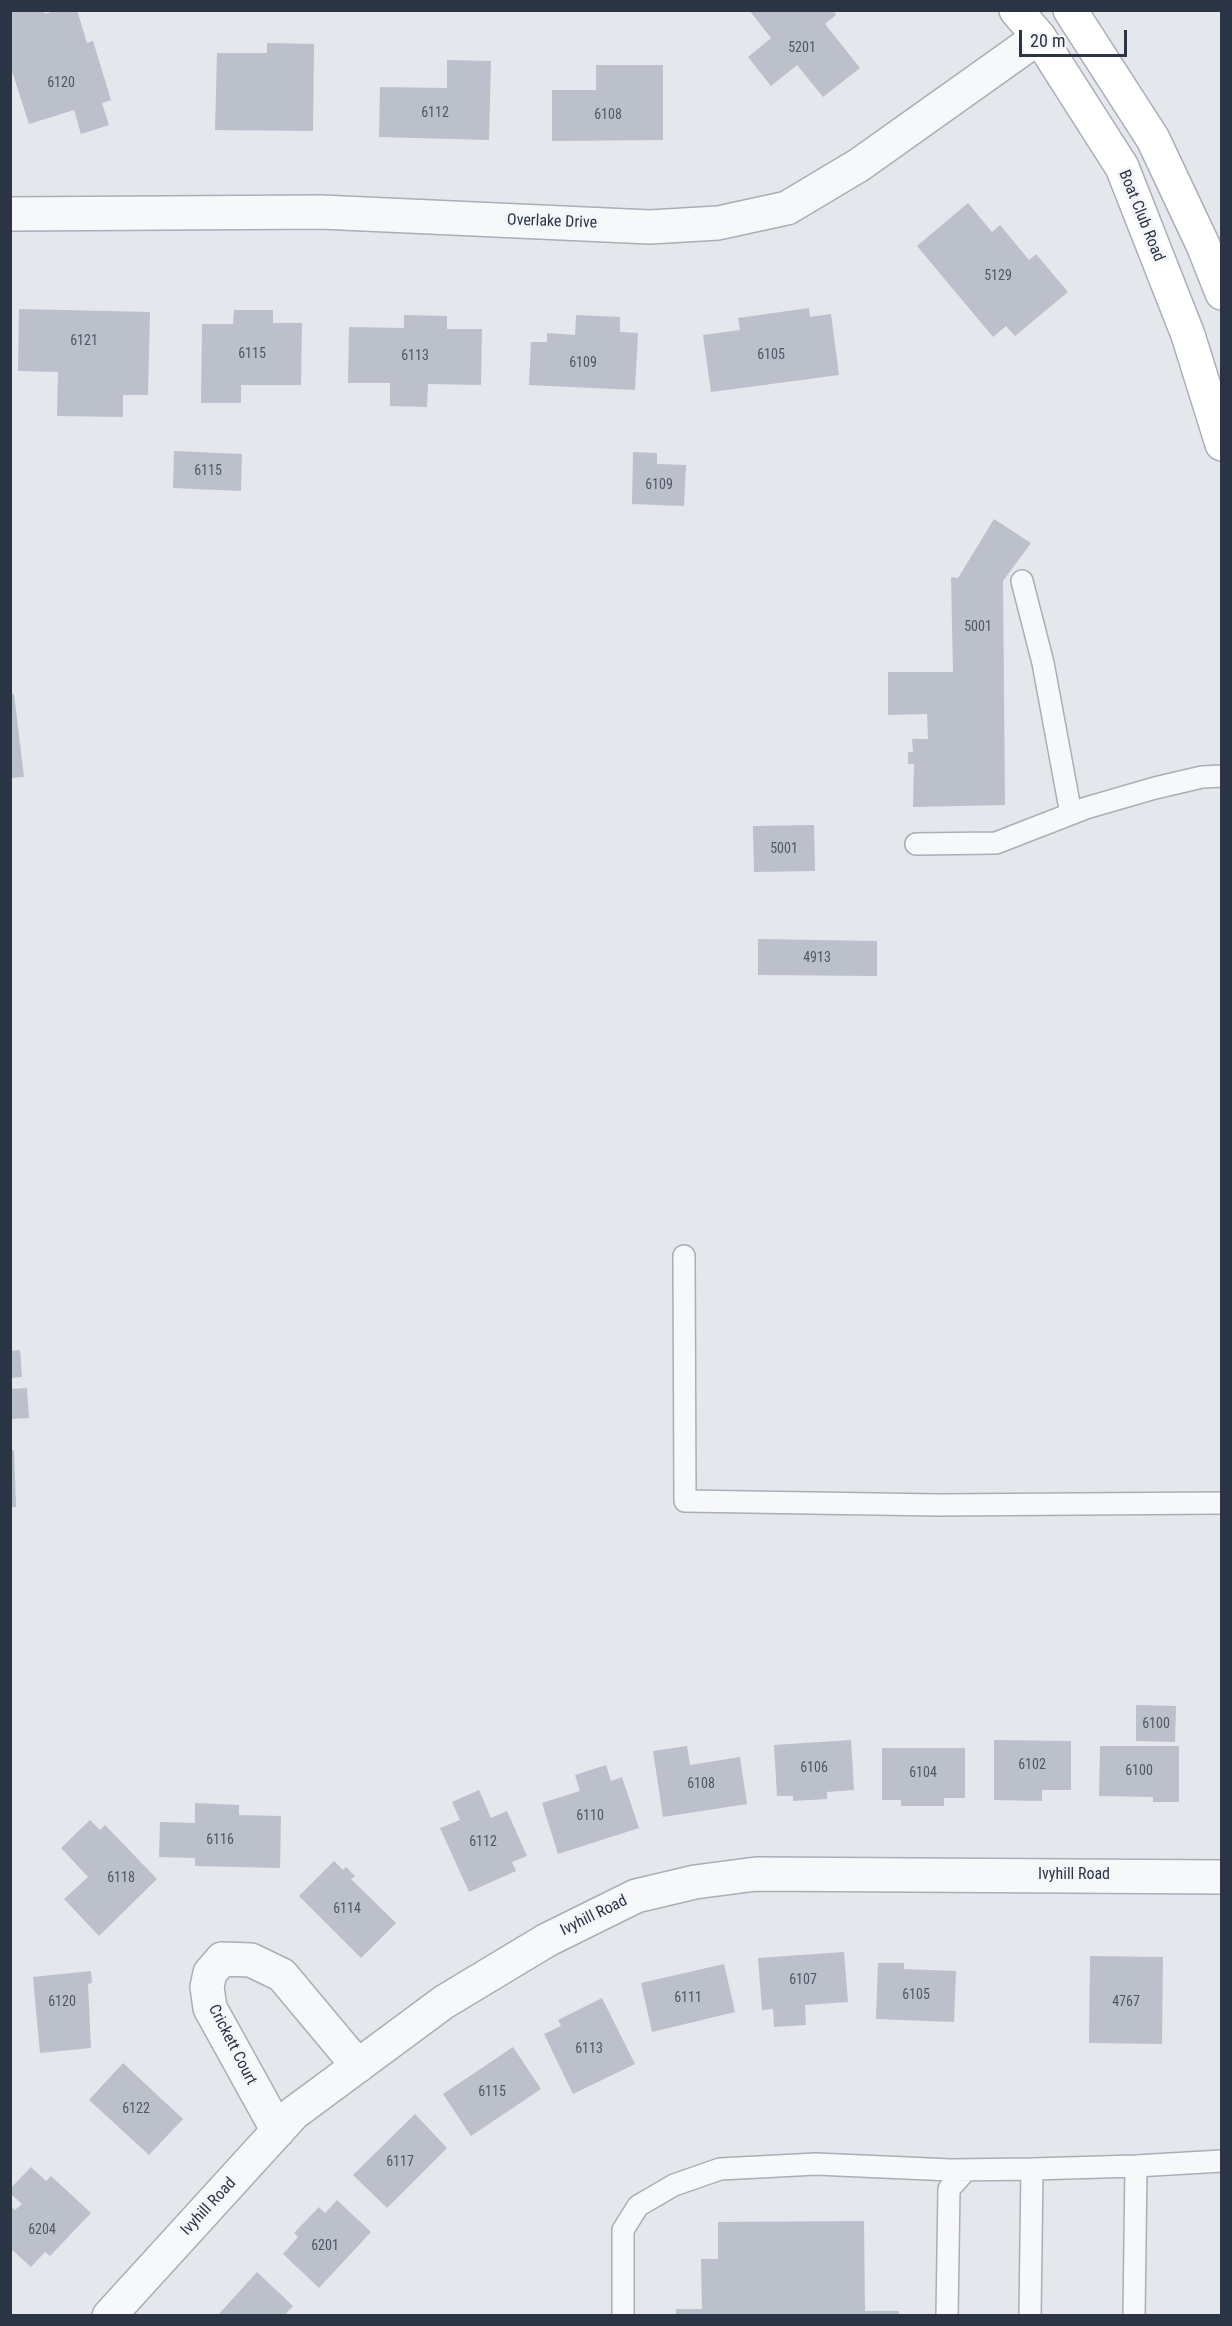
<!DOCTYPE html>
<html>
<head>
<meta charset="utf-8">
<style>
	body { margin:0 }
	#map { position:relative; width:1232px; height:2326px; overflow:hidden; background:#e4e7ec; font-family:"Roboto Condensed",sans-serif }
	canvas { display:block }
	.frame { position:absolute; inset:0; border:12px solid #2b3445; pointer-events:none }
	.scale { position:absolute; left:1019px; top:30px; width:108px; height:27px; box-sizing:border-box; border:3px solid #2b3445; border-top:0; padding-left:8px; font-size:18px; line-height:21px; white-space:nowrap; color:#2b3445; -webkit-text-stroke:4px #f4f6f9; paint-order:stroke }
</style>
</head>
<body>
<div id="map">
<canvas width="1232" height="2326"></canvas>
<div class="frame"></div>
<div class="scale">20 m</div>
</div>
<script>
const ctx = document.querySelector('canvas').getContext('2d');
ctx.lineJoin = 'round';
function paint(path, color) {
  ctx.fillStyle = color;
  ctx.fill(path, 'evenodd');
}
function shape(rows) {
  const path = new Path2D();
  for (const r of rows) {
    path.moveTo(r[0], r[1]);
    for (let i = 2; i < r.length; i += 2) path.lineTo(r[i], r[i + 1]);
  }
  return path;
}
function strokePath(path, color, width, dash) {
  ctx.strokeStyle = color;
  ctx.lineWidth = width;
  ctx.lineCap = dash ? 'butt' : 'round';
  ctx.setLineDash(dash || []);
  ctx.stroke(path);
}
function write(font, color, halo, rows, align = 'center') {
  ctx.font = font + ' "Roboto Condensed",sans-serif';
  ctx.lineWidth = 6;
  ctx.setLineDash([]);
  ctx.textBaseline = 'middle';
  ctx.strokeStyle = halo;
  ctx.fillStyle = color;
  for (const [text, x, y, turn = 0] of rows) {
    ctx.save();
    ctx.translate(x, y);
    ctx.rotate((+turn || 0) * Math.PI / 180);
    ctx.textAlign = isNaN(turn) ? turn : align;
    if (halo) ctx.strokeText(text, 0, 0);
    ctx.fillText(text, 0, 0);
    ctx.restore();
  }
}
const building = shape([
	[10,10,44,10,45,14,57,10,77,10,87,43,93,41,111,100,102,103,109,125,81,134,74,110,29,124,10,65],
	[749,10,833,10,836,15,825,24,860,68,823,97,797,65,771,86,748,57,771,38],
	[267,43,314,44,313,131,215,130,217,53,267,53],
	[447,60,491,61,489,140,379,137,380,87,447,88],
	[596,65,663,65,663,140,552,141,552,90,596,90],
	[968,203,992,232,1000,225,1029,260,1036,254,1068,292,1015,336,1006,326,993,337,917,246],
	[809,308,810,317,831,314,839,375,711,392,703,335,740,330,738,318],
	[19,309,150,312,148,395,123,395,123,417,57,416,58,372,18,371],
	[234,310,273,310,273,323,302,323,301,385,241,385,241,403,201,403,202,324,233,324],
	[404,315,447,316,447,329,482,329,481,385,428,384,427,407,390,406,390,383,348,383,349,327,404,328],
	[576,315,620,317,620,332,638,333,635,390,529,385,531,342,547,342,547,333,575,335],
	[174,451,242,454,241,491,173,488],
	[633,452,657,453,657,464,686,465,684,506,632,504],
	[994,519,1031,543,1003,581,1005,805,913,807,914,764,908,764,908,752,913,752,912,739,928,739,927,714,888,715,888,672,953,672,951,577,958,578],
	[10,694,14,694,24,777,10,778],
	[814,825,815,871,754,872,753,826],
	[758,939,877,941,877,976,758,975],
	[20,1350,22,1377,10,1378,10,1351],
	[27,1388,29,1418,10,1419,10,1389],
	[10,1450,14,1450,16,1507,10,1507],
	[1136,1705,1176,1706,1175,1742,1136,1741],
	[851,1740,854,1790,827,1792,827,1799,793,1801,793,1796,777,1796,774,1745],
	[994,1740,1071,1741,1071,1790,1042,1790,1042,1801,994,1800],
	[687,1746,690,1765,740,1757,747,1804,663,1817,653,1751],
	[1100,1746,1179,1746,1179,1802,1153,1802,1153,1797,1099,1796],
	[882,1748,965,1748,965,1798,944,1798,944,1806,901,1806,901,1800,882,1800],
	[606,1765,611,1781,622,1777,639,1828,558,1854,542,1803,580,1791,575,1775],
	[479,1790,491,1818,507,1811,527,1856,512,1862,516,1871,469,1892,440,1828,460,1820,452,1802],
	[195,1803,239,1805,239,1815,281,1816,280,1868,195,1866,195,1858,159,1857,160,1822,195,1823],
	[90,1820,100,1830,105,1825,157,1879,99,1936,64,1899,88,1877,61,1848],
	[334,1861,343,1870,346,1867,355,1876,351,1879,396,1923,361,1958,299,1896],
	[844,1952,848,2002,805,2005,806,2025,774,2027,773,2009,762,2010,758,1958],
	[1090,1956,1163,1957,1162,2044,1089,2043],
	[878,1963,904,1963,904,1969,956,1971,954,2022,876,2019],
	[724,1964,735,2012,652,2032,641,1983],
	[91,1971,92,1983,88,1984,91,2048,40,2053,33,1977],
	[602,1998,635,2064,573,2094,544,2034,561,2026,558,2020],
	[513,2047,541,2089,471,2136,443,2094],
	[123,2063,183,2119,149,2155,89,2100],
	[415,2114,447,2148,387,2208,353,2175],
	[31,2167,46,2181,51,2176,91,2213,50,2256,45,2252,31,2267,10,2248,10,2206,15,2210,22,2204,10,2193,10,2189],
	[337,2200,371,2232,319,2288,283,2254,298,2237,294,2233,319,2207,325,2213],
	[864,2221,865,2311,899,2311,899,2316,676,2316,676,2309,702,2309,701,2259,718,2259,718,2222],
	[257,2272,293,2306,284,2316,217,2316]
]);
const lane = shape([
	[1022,581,1043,663,1071,814],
	[916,844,996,843,1086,808,1155,788,1202,777,1222,776],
	[684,1256,685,1501,938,1505,1222,1503],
	[1032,2169,1136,2166,1222,2161],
	[623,2316,623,2230,638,2206,674,2185,720,2169,816,2164,951,2170,1032,2169,1030,2316],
	[947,2316,949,2189,966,2170],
	[1134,2316,1136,2166]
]);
const street = shape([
	[10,214,321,212,650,227,718,223,787,208,859,165,1039,37],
	[278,2131,210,2008,207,1987,210,1973,222,1959,251,1960,282,1975,358,2066],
	[109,2316,294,2113,444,2002,547,1940,636,1896,695,1882,756,1874,1222,1877]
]);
const secondary = shape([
	[1016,10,1039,37,1122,167,1188,335,1222,444],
	[1070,10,1153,139,1203,245,1222,293]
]);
const numberNames = [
	["5201",802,48],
	["6120",61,83],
	["6112",435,113],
	["6108",608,115],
	["5129",998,276],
	["6121",84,341],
	["6115",252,354],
	["6105",771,355],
	["6113",415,356],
	["6109",583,363],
	["6115",208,471],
	["6109",659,485],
	["5001",978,627],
	["5001",784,849],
	["4913",817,958],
	["6100",1156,1724],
	["6102",1032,1765],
	["6106",814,1768],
	["6100",1139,1771],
	["6104",923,1773],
	["6108",701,1784],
	["6110",590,1816],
	["6116",220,1840],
	["6112",483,1842],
	["6118",121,1878],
	["6114",347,1909],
	["6107",803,1980],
	["6105",916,1995],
	["6111",688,1998],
	["6120",62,2002],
	["4767",1126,2002],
	["6113",589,2049],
	["6115",492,2092],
	["6122",136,2109],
	["6117",400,2162],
	["6204",42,2230],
	["6201",325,2246]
];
const streetNames = [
	["Boat Club Road",1141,216,68],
	["Overlake Drive",552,222,2],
	["Ivyhill Road",1074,1875],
	["Ivyhill Road",594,1916,-26],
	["Crickett Court",232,2045,63],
	["Ivyhill Road",209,2207,-47]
];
paint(building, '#bbc0ca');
strokePath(lane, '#a9aeb7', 24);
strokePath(street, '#a9aeb7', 36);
strokePath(secondary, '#a9aeb7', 36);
strokePath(lane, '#f7f8fa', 21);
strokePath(street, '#f7f8fa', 33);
strokePath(secondary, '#fff', 33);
write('14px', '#4f5766', null, numberNames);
write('16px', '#2b3445', '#f4f6f9', streetNames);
</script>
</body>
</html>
